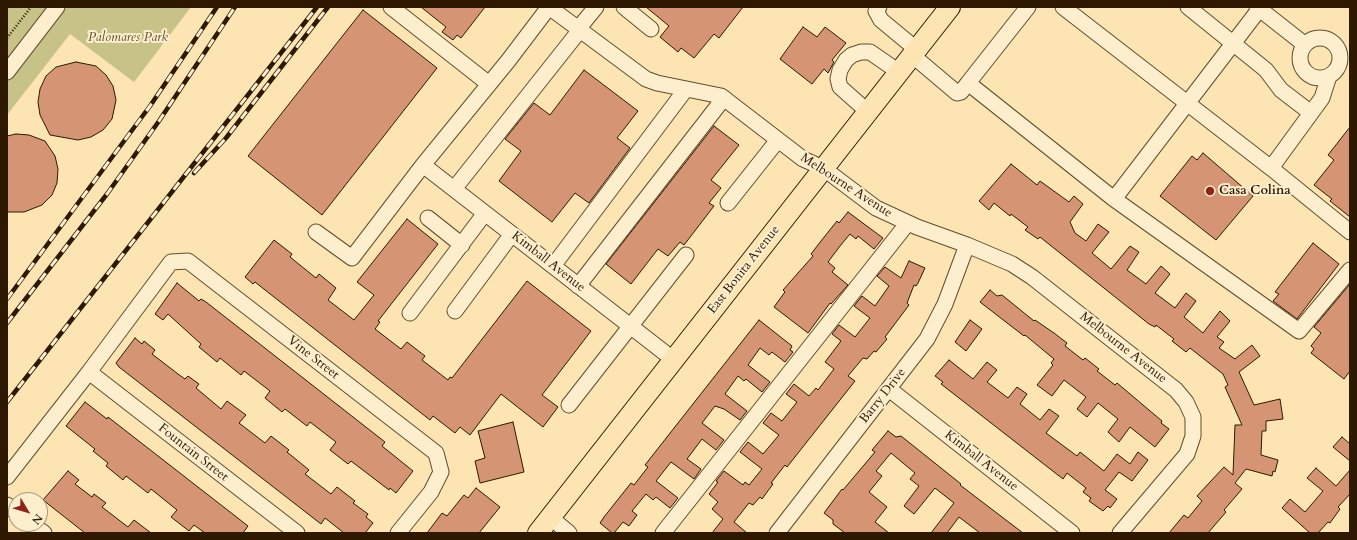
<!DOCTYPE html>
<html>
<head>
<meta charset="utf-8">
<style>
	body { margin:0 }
	#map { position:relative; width:1357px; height:540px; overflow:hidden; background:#fce5b2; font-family:Cardo,serif }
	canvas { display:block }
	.frame { position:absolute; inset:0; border:8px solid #2e1900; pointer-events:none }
	.north { position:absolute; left:8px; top:492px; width:40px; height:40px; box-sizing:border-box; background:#fdeecd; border:1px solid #aa997b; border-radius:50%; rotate:128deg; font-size:11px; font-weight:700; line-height:16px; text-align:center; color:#2e1900 }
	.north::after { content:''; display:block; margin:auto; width:14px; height:18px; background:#8f2418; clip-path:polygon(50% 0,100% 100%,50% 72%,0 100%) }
</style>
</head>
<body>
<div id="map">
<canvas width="1357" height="540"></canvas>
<div class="frame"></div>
<div class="north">N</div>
</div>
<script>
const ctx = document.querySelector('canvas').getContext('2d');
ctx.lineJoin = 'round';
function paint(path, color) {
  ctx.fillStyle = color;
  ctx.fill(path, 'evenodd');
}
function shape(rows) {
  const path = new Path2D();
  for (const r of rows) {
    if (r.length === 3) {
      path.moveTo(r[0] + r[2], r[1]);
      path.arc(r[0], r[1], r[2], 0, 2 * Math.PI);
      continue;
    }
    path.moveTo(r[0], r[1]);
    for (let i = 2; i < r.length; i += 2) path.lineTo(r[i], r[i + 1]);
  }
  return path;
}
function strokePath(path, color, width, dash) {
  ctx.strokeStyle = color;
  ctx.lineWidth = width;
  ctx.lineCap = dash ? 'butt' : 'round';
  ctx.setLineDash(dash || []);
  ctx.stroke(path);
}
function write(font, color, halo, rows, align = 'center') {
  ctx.font = font + ' Cardo,serif';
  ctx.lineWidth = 4;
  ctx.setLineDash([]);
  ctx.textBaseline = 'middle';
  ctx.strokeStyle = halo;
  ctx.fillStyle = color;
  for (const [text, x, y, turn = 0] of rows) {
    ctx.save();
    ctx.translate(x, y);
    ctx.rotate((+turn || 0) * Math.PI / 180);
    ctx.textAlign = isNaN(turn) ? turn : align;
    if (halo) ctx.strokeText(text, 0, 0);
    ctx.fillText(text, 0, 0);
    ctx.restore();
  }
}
const green = shape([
	[7,7,191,7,134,82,70,34,7,115]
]);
const building = shape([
	[421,7,485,7,461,38,457,35,453,40,442,32,446,27,421,7],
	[646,7,743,7,719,38,714,34,694,58,681,48,678,52,660,37,669,26,646,7],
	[363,10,437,68,322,215,248,156,363,10],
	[803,27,817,37,825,27,846,43,832,60,834,62,828,73,824,69,812,84,780,59,803,27],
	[76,62,96,66,106,75,113,86,116,100,112,119,103,130,91,137,78,140,50,135,40,115,38,102,40,89,46,76,56,67,76,62],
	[584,70,638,111,617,138,630,148,589,203,575,193,552,222,499,181,521,151,505,139,534,103,550,115,584,70],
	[714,126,739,145,711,180,721,188,709,203,714,206,684,245,680,242,668,256,658,249,631,284,606,264,714,126],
	[1350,127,1350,217,1330,201,1332,199,1314,185,1334,160,1328,155,1350,127],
	[16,134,29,135,45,141,55,156,58,169,57,183,52,195,42,205,24,212,7,212,7,136,16,134],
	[1203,153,1253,196,1216,240,1160,196,1192,156,1197,160,1203,153],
	[1011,164,1037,185,1040,181,1069,202,1074,196,1083,204,1070,222,1075,233,1086,241,1098,224,1109,232,1092,253,1111,269,1130,246,1139,252,1127,270,1146,284,1161,266,1170,274,1155,293,1175,308,1186,293,1196,301,1184,317,1203,333,1220,311,1230,321,1217,337,1224,342,1219,348,1235,359,1252,345,1260,356,1239,372,1254,405,1280,399,1283,419,1266,421,1266,431,1262,431,1261,455,1278,460,1275,472,1273,471,1272,476,1246,469,1235,483,1242,489,1224,510,1226,512,1208,533,1169,533,1184,515,1188,518,1202,501,1197,496,1224,467,1233,475,1235,425,1242,425,1225,387,1228,385,1223,374,1190,348,1186,352,1172,341,1174,339,1156,325,1155,327,1149,324,1040,237,1038,239,1025,230,1028,227,1011,214,1010,216,994,203,989,210,979,201,1011,164],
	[848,212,883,238,874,249,858,236,856,239,850,234,840,246,828,262,835,268,832,272,848,285,831,304,830,303,808,333,774,307,785,292,783,290,813,256,811,254,821,241,837,221,839,223,848,212],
	[407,219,438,244,378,321,380,322,375,329,401,349,407,342,425,356,422,360,448,380,450,377,452,378,527,281,591,331,542,395,558,407,543,427,501,394,470,435,460,427,455,433,433,416,430,420,255,282,253,284,245,277,274,240,292,254,290,257,316,278,319,274,336,288,328,300,354,320,374,295,357,282,407,219],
	[1313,243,1339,264,1297,319,1273,301,1279,294,1275,292,1313,243],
	[909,261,925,268,918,283,916,286,914,285,907,303,909,305,885,337,887,339,876,352,874,351,867,359,863,358,848,376,855,381,787,467,785,465,771,483,773,484,762,499,760,497,753,505,749,503,734,522,747,533,712,533,723,519,712,509,718,502,709,494,718,482,716,481,724,471,743,485,745,482,749,485,762,469,740,452,748,442,763,454,779,435,763,423,771,413,782,421,797,402,786,394,794,384,809,396,816,388,818,390,834,369,825,362,841,341,832,334,839,325,855,337,870,318,854,306,862,296,875,306,889,286,877,276,885,267,901,278,909,261],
	[177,283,199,301,201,299,206,302,385,442,382,446,413,471,396,493,390,488,389,490,351,461,348,464,330,450,336,442,310,422,307,426,285,409,282,412,265,398,270,391,244,371,241,375,220,358,217,362,199,347,201,344,168,314,163,320,155,314,177,283],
	[1350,284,1350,371,1344,379,1311,353,1314,349,1311,346,1321,333,1314,327,1350,284],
	[990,290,997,296,1002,295,1034,321,1035,320,1054,333,1067,343,1065,346,1083,360,1085,358,1099,369,1097,371,1115,385,1117,383,1162,421,1161,423,1169,429,1155,447,1130,427,1119,442,1108,432,1118,419,1098,403,1087,417,1077,409,1086,397,1064,380,1052,396,1037,385,1053,365,1051,363,1054,359,1025,335,1024,336,980,302,990,290],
	[759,320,792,346,790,350,793,352,785,362,772,352,769,355,760,348,748,365,770,382,762,392,746,379,744,381,738,376,725,394,747,411,740,420,724,409,715,406,702,423,724,440,716,450,702,439,687,459,701,469,694,479,671,462,656,481,678,498,670,508,656,497,653,500,646,494,632,511,637,515,629,526,623,522,614,533,612,533,600,523,604,517,631,483,634,485,648,467,645,465,759,320],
	[970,320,982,329,966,351,955,342,970,320],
	[135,338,142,344,144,341,155,350,152,354,178,374,185,379,188,376,199,384,196,388,221,409,227,401,246,415,239,423,265,443,271,436,289,450,287,452,309,470,305,474,331,494,337,487,355,501,353,503,368,514,366,517,373,523,365,533,344,533,325,518,321,524,119,367,116,363,135,338],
	[949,360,973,379,987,362,997,370,987,382,1008,398,1017,387,1027,394,1020,404,1040,420,1049,409,1059,416,1046,433,1077,456,1080,452,1104,471,1117,454,1130,464,1138,452,1148,460,1132,481,1119,472,1105,490,1117,499,1110,508,1108,506,1103,511,1089,501,1091,498,1083,492,1086,488,1067,473,1063,479,941,384,943,382,935,376,949,360],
	[85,402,107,419,108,417,248,526,243,533,205,533,194,525,189,531,171,517,177,510,151,489,148,493,126,476,123,480,106,466,108,463,93,451,95,449,66,426,85,402],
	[513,422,524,472,480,483,475,461,485,458,478,431,513,422],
	[888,431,896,437,901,436,961,484,960,485,1023,533,980,533,959,517,947,533,931,533,954,503,935,488,914,514,904,506,919,486,910,479,915,473,891,453,876,471,882,476,869,492,887,507,875,522,889,533,845,533,833,524,833,520,824,513,842,489,843,490,875,452,872,450,888,431],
	[1342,437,1350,444,1350,461,1333,447,1342,437],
	[1316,468,1336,486,1350,470,1350,494,1338,507,1340,509,1330,523,1328,522,1318,533,1310,533,1282,508,1290,499,1305,512,1323,491,1307,478,1316,468],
	[68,471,79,480,75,484,92,497,94,494,106,503,102,507,128,527,134,520,151,533,85,533,43,500,68,471],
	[476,488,500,507,479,533,427,533,442,513,447,516,464,495,468,498,476,488]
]);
const path = shape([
	[7,38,31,7]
]);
const minor = shape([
	[391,7,489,84],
	[549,7,646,79,657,83,721,96,803,159,823,168,876,208,917,227,967,245,1012,264,1032,277,1176,390,1186,402,1193,417,1193,436,1187,454,1120,533],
	[624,7,651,29],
	[879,7,876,11,881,20,916,49],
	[1028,7,968,83,1114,199,1299,331,1350,270],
	[1063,7,1271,168],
	[1188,7,1266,70,1281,90,1311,113],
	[1257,7,1304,44],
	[578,29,596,7],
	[1320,58,20],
	[912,55,957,93,961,92,968,83],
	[7,72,57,7],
	[1329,76,1322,98,1271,168,1350,232],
	[867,111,840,87,838,79,840,70,846,60,852,55,861,52,870,52,899,72],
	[423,165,674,360],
	[454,189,580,30],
	[1114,199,1261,7],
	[728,203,778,140],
	[428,218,462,245],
	[316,232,352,258,423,165,508,61,549,7],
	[553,266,686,89],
	[578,286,724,98],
	[455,311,512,234],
	[410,313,485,213],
	[89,372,297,533],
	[889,389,1072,533],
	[569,405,686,255],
	[7,477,89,372,171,262,188,261,436,453,441,472,431,492,398,533],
	[7,505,16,512],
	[550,517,569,533],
	[32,524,44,533],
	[663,533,907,224],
	[777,533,927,339,945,304,967,245]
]);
const major = shape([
	[538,533,950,7]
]);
const rail = shape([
	[194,173,226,138,328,7],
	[7,299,150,106,217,7],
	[7,323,107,194,159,121,235,7],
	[7,402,317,7]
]);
const markers = [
	[1210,191,5,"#8f2418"]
];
const parkNames = [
	["Palomares Park",128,38]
];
const streetNames = [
	["Melbourne Avenue",846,186,33],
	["Kimball Avenue",548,262,38],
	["East Bonita Avenue",744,270,-52],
	["Melbourne Avenue",1123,348,38],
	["Vine Street",313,358,38],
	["Barry Drive",883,396,-52],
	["Fountain Street",193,453,38],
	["Kimball Avenue",981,461,38]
];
const poiNames = [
	["Casa Colina",1219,191]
];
paint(green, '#c7c287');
paint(building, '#d59473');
strokePath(building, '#2e1900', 1);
strokePath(minor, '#624c2c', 17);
strokePath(major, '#2e1900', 22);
strokePath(path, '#2e1900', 2.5, [1, 2]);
strokePath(minor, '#fdeecd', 15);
strokePath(major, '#fce5b2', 20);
strokePath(rail, '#2e1900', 4.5);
strokePath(rail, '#fdeecd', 3, [9]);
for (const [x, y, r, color] of markers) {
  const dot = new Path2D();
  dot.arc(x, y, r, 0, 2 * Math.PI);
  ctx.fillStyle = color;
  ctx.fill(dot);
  strokePath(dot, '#fdeecd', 1.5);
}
write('italic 13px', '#5c4c28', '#fdeecd', parkNames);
write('13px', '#2e1900', '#fdeecd', streetNames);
write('bold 13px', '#2e1900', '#fdeecd', poiNames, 'left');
</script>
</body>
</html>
